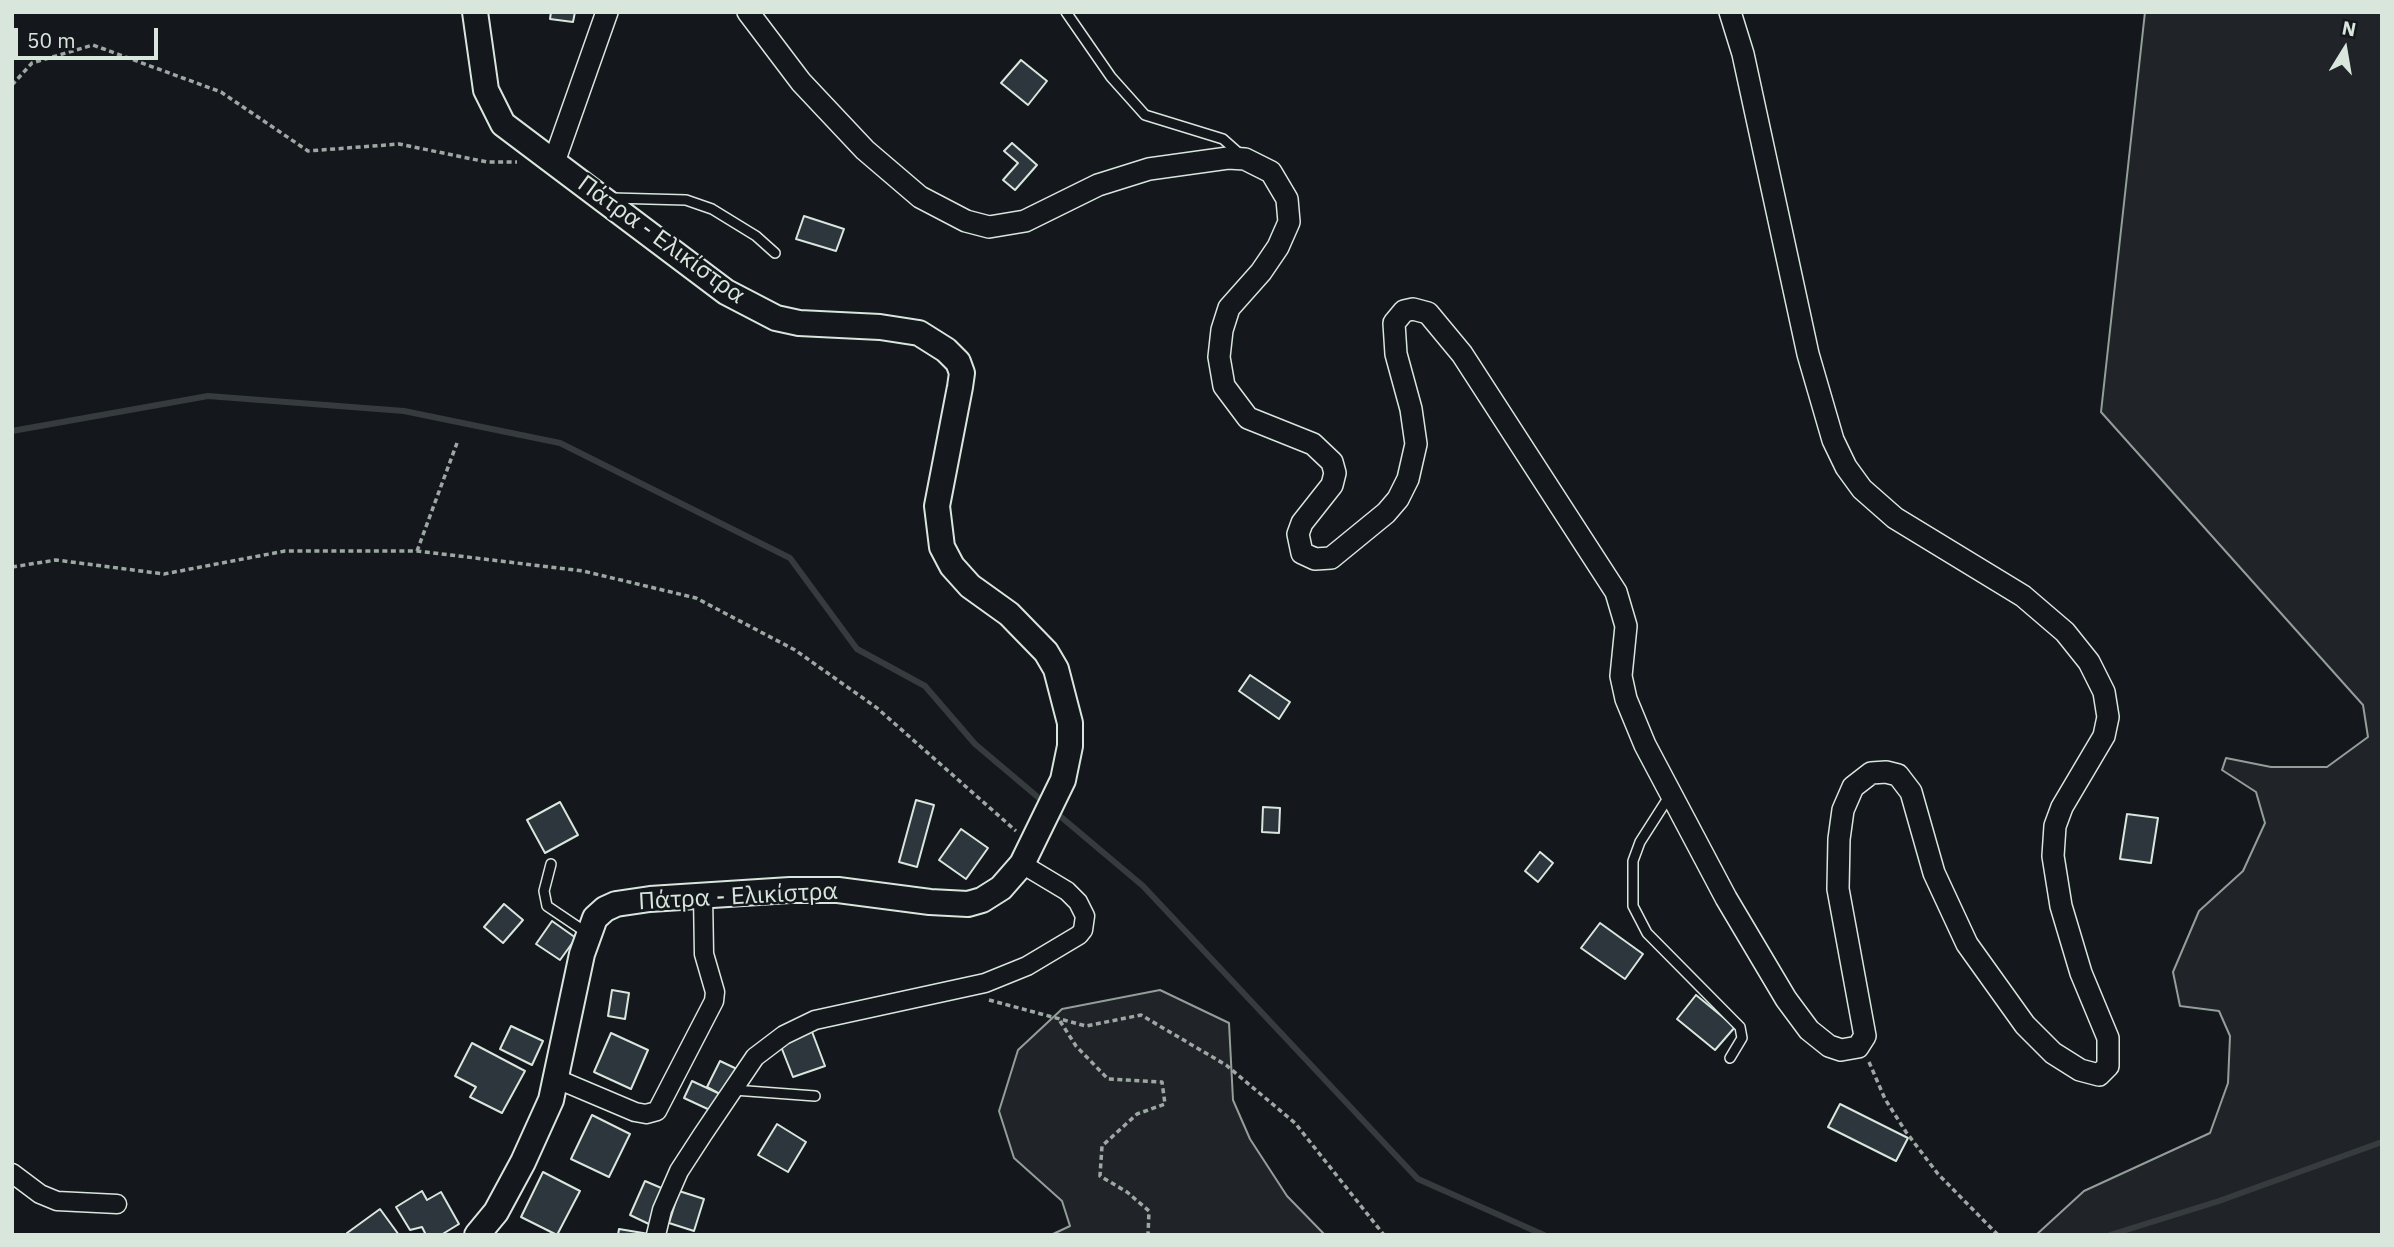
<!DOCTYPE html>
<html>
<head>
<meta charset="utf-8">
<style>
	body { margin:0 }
	#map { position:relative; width:2394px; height:1247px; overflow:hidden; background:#14181c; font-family:"IBM Plex Sans",sans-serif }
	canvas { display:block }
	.frame { position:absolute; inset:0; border:14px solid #d8e6dc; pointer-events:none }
	.north { position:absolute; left:2310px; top:14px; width:70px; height:70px; -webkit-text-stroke:5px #14181c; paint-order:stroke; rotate:11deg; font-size:19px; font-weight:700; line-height:28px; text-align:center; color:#d8e6dc }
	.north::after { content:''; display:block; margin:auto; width:24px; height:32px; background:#d8e6dc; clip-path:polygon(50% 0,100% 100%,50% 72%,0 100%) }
	.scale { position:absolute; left:14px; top:28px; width:144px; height:32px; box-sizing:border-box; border:4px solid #d8e6dc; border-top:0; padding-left:9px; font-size:21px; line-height:24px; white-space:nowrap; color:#d8e6dc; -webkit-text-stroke:5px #14181c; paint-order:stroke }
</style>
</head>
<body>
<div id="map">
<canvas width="2394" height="1247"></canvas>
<div class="frame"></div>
<div class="north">N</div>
<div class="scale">50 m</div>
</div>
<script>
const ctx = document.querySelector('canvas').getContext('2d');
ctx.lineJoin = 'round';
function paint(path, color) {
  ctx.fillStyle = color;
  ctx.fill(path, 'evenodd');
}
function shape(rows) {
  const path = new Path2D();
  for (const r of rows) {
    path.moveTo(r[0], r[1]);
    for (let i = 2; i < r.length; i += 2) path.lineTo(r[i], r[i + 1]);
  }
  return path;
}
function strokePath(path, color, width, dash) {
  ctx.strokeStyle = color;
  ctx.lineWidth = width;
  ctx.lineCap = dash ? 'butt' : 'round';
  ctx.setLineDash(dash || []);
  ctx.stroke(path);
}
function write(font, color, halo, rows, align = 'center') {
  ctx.font = font + ' "IBM Plex Sans",sans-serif';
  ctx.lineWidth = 5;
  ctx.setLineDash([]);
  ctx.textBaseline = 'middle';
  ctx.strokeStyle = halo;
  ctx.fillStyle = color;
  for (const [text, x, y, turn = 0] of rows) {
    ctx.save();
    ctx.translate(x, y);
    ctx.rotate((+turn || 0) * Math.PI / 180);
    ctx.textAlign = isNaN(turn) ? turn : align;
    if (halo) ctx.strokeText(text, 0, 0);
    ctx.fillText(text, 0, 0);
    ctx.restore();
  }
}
const green = shape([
	[2145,12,2382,12,2382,1235,2036,1235,2084,1191,2210,1133,2228,1083,2230,1036,2219,1011,2180,1006,2173,972,2199,911,2243,871,2265,823,2256,792,2222,770,2226,758,2271,767,2327,767,2368,737,2363,705,2101,412,2145,12],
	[1160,990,1229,1023,1233,1100,1250,1139,1287,1196,1325,1235,1051,1235,1070,1226,1062,1201,1014,1158,999,1111,1018,1050,1062,1009,1160,990]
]);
const stream = shape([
	[12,431,208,396,404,411,560,443,790,558,857,649,925,686,975,744,1046,804],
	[1054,811,1143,886,1418,1179,1544,1235],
	[2110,1235,2219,1201,2382,1142]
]);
const building = shape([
	[551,12,575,12,573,22,550,19,551,12],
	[1021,60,1047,81,1028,105,1001,83,1021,60],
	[1012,143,1037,165,1015,190,1003,180,1018,163,1004,151,1012,143],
	[804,216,844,229,836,251,796,239,804,216],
	[1250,675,1290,702,1279,719,1239,691,1250,675],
	[916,800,934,805,917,867,899,862,916,800],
	[560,802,578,835,545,853,527,820,560,802],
	[1263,807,1280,808,1279,833,1262,832,1263,807],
	[2127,814,2158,818,2151,863,2120,859,2127,814],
	[961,829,988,848,966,879,939,860,961,829],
	[1540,852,1553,863,1538,882,1525,871,1540,852],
	[504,904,523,920,503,943,484,927,504,904],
	[552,921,576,938,560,960,536,944,552,921],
	[1600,923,1643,954,1625,979,1581,948,1600,923],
	[612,990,629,993,625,1019,608,1016,612,990],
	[1696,995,1735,1027,1715,1050,1677,1019,1696,995],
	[511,1026,543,1041,532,1065,500,1049,511,1026],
	[811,1029,825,1066,793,1077,780,1044,811,1029],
	[611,1033,648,1050,631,1089,594,1072,611,1033],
	[472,1043,525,1071,502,1113,470,1097,476,1087,455,1076,472,1043],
	[720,1061,739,1070,720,1094,707,1087,720,1061],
	[692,1081,720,1094,712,1111,684,1098,692,1081],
	[1840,1104,1908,1138,1896,1161,1828,1127,1840,1104],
	[592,1115,630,1134,609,1177,571,1159,592,1115],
	[777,1124,806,1142,788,1172,758,1155,777,1124],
	[543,1172,580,1191,557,1235,521,1217,543,1172],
	[645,1181,666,1190,651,1225,630,1215,645,1181],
	[422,1191,427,1200,441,1192,459,1224,441,1235,426,1235,422,1227,410,1230,396,1207,422,1191],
	[679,1191,704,1199,694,1231,669,1223,679,1191],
	[380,1209,399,1235,349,1235,347,1233,380,1209],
	[619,1229,649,1234,649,1235,618,1235,619,1229]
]);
const path = shape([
	[12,85,32,63,93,45,221,92,308,151,399,144,487,162,517,162],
	[417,551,457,443],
	[12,567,56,560,164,574,285,551,417,551,583,571,696,598,795,650,877,708,1016,831],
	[989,1000,1086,1026,1141,1015,1226,1065,1295,1123,1384,1235],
	[1060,1021,1076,1046,1108,1079,1162,1082,1165,1104,1137,1114,1102,1146,1100,1176,1127,1192,1149,1211,1148,1235],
	[1869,1062,1885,1099,1906,1132,1938,1174,1998,1235]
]);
const service = shape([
	[1066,12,1111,77,1145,115,1223,139,1241,155],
	[612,198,686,200,712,209,756,236,775,253],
	[1670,795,1640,842,1633,861,1633,906,1647,933,1740,1027,1742,1038,1730,1058],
	[551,864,544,891,547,906,587,933],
	[734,1090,815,1096]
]);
const minor = shape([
	[557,1079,635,1112,646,1114,657,1111,714,1001,715,992,704,954,703,895],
	[12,1173,40,1194,57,1201,117,1204],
	[656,1235,662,1210,679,1171,703,1134,755,1057,784,1035,815,1020,985,983,1027,966,1079,935,1083,930,1085,916,1078,902,1067,891,1022,864]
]);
const tertiary = shape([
	[748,12,801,82,865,150,920,197,966,221,989,227,1025,221,1098,185,1149,169,1228,158,1245,159,1271,172,1287,199,1289,222,1278,247,1261,272,1229,308,1222,330,1219,357,1224,386,1248,418,1313,444,1332,462,1335,473,1332,485,1302,523,1298,534,1302,553,1315,559,1331,558,1386,513,1398,499,1408,479,1416,444,1411,409,1396,354,1394,323,1404,311,1413,309,1428,313,1462,354,1616,592,1626,626,1621,676,1626,699,1645,745,1726,898,1786,999,1809,1030,1829,1046,1841,1050,1858,1047,1865,1036,1838,889,1839,839,1843,810,1853,787,1871,773,1886,772,1898,775,1911,792,1934,873,1967,944,2025,1025,2053,1053,2080,1070,2099,1075,2108,1066,2108,1038,2081,973,2061,906,2053,856,2055,826,2062,807,2104,736,2108,717,2104,692,2089,662,2065,632,2023,596,1895,518,1862,489,1846,467,1833,440,1808,354,1743,54,1730,12],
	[554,162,607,12]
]);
const secondary = shape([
	[475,12,486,90,503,124,726,292,776,318,799,323,880,327,919,333,946,350,958,362,962,373,960,387,937,506,942,547,952,566,970,586,1009,614,1046,652,1056,669,1070,723,1070,746,1063,780,1022,864,1001,888,982,900,968,904,930,902,838,890,790,890,650,899,616,904,605,909,595,918,582,954,551,1100,523,1162,496,1212,477,1235]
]);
const streetNames = [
	["Πάτρα - Ελικίστρα",661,240,36],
	["Πάτρα - Ελικίστρα",738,897,-3]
];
paint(green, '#202428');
strokePath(green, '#939e99', 2);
strokePath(stream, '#363b3e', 6);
paint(building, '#2c363c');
strokePath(building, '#d8e6dc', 2);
strokePath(service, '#d8e6dc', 12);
strokePath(minor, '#d8e6dc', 21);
strokePath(tertiary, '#d8e6dc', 24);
strokePath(secondary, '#d8e6dc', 28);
strokePath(path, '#9da8a2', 3.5, [5, 3.5]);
strokePath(service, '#14181c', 9);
strokePath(minor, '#14181c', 18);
strokePath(tertiary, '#14181c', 21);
strokePath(secondary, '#14181c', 24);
write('24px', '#d8e6dc', '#14181c', streetNames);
</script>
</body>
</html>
